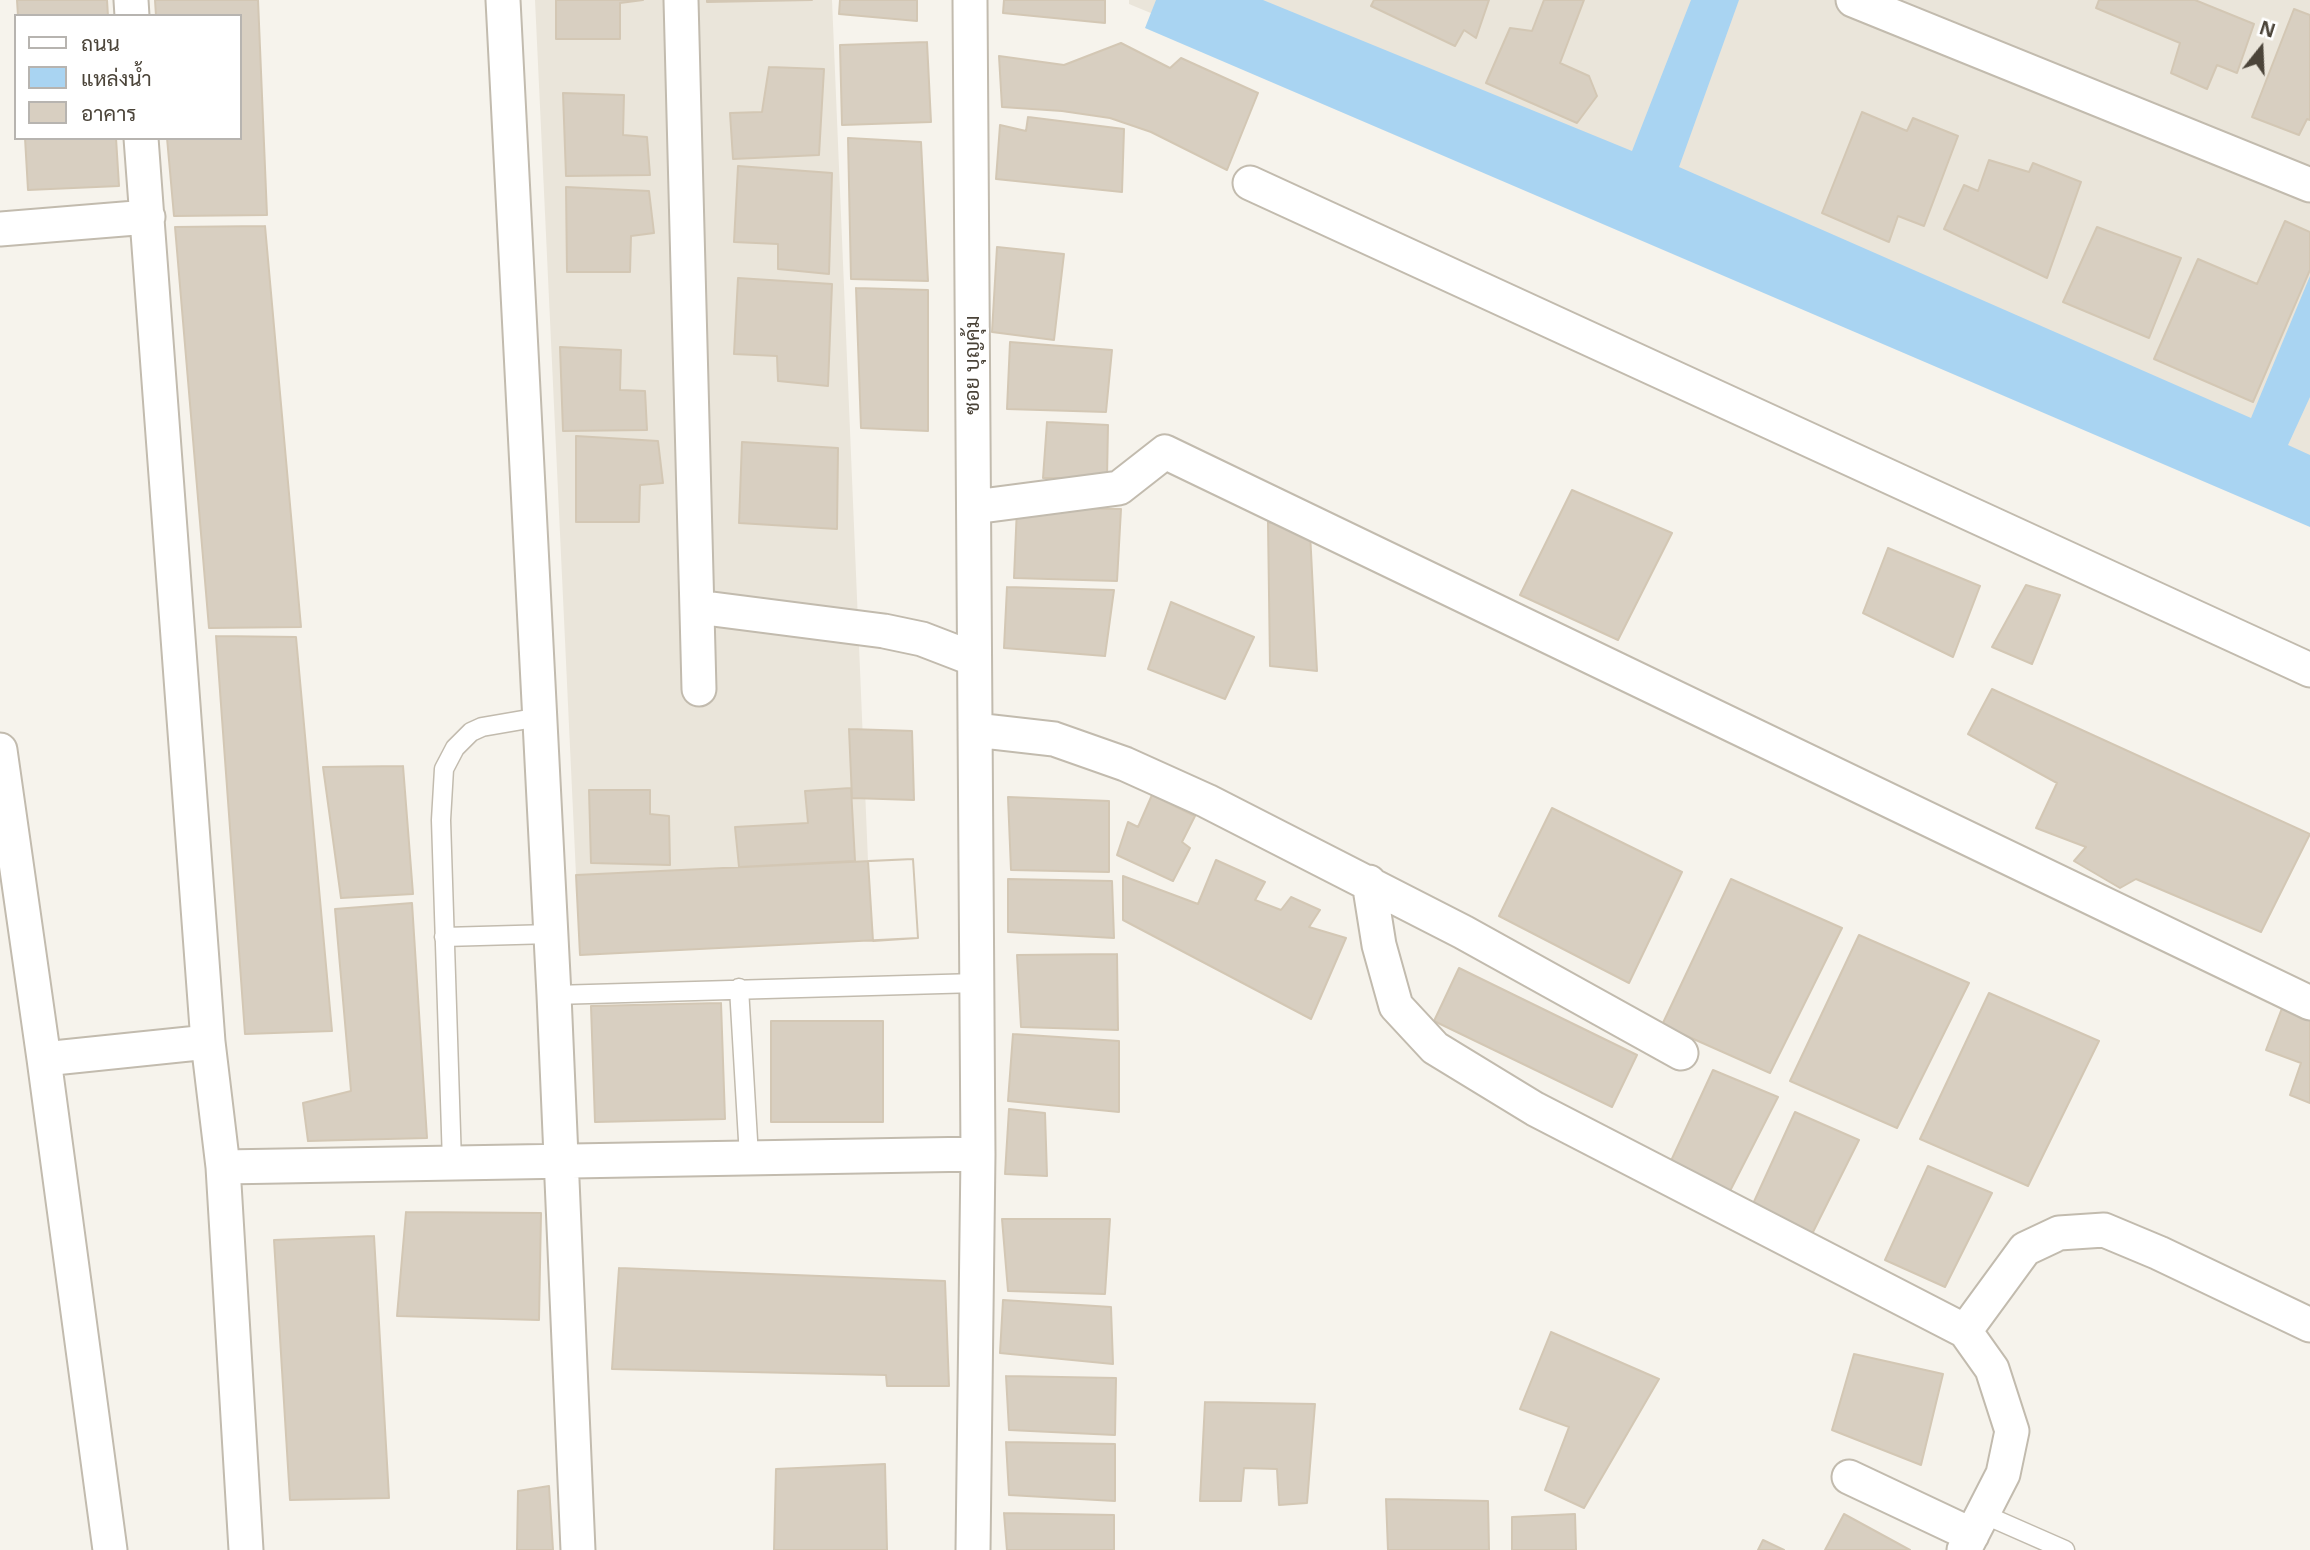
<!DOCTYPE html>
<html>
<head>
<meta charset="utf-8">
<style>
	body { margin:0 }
	#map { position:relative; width:2310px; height:1550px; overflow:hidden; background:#f6f3ec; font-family:"Noto Sans",Sarabun,sans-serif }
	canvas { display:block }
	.legend { position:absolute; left:14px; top:14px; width:228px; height:126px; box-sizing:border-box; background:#fff; border:2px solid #b7b4b0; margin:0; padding:9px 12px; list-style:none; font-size:21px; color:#4b4439 }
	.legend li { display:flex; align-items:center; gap:14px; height:35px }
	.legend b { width:35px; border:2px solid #b7b4b0 }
	.north { position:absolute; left:2226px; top:14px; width:70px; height:70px; -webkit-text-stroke:5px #fff; paint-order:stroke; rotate:18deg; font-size:19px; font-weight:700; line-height:28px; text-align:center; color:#4b4439 }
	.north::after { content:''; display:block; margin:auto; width:24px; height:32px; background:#4b4439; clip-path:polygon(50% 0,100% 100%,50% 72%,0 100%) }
</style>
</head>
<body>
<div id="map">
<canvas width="2310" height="1550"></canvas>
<ul class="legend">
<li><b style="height:9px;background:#fff"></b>ถนน</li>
<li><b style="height:19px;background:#a9d4f2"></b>แหล่งน้ำ</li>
<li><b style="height:19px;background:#d8cfc1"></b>อาคาร</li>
</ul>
<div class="north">N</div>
</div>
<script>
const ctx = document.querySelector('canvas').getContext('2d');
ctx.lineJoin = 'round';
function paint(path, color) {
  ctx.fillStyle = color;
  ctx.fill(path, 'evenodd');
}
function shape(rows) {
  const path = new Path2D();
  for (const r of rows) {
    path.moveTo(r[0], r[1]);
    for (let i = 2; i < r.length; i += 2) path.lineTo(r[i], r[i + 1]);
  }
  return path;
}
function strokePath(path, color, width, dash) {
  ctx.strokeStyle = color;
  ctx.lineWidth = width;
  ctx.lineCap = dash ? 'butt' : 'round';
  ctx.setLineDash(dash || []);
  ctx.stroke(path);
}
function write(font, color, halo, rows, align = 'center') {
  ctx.font = font + ' "Noto Sans",Sarabun,sans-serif';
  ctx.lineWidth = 6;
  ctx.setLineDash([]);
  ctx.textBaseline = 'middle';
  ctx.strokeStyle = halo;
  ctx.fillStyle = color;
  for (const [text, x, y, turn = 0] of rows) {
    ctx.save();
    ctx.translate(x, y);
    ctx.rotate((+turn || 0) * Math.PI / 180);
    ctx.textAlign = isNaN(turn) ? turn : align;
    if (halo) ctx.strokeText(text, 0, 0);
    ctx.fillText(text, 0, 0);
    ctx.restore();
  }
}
const residential = shape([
	[535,0,832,0,868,861,576,875],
	[1129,0,2310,0,2310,493,1129,4]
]);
const water = shape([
	[1156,0,1263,0,1632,151,1691,0,1739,0,1679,167,2251,418,2310,276,2310,397,2288,445,2310,455,2310,527,1145,28]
]);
const building = shape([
	[17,0,107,0,108,16,18,16,17,0],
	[155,0,258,0,267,215,174,216,167,138,240,138,240,16,156,16,155,0],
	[556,0,643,0,620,3,620,39,556,39,556,0],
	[707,0,812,0,707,2,707,0],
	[840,0,917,0,917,21,839,14,840,0],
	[1004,0,1105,0,1105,23,1003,13,1004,0],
	[1374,0,1489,0,1476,38,1464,30,1455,46,1371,6,1374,0],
	[1544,0,1584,0,1560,63,1589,76,1597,96,1577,123,1486,83,1510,28,1532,31,1544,0],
	[2099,0,2195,0,2254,24,2237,73,2217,65,2207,89,2171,73,2180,43,2096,8,2099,0],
	[2294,9,2310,15,2310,120,2307,119,2299,135,2252,117,2294,9],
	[927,42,931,122,842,125,840,45,927,42],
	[1121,43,1170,68,1181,58,1258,93,1227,170,1151,132,1110,118,1062,111,1002,107,999,56,1064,65,1121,43],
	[769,67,824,69,819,155,733,159,730,113,762,112,769,67],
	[563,93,624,95,623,135,647,137,650,175,566,176,563,93],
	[1862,112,1907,131,1913,118,1958,136,1924,226,1898,216,1889,242,1822,213,1862,112],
	[1028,117,1124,129,1122,192,996,179,1000,125,1026,131,1028,117],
	[25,138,116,138,119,186,28,190,25,138],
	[848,138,921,142,928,281,851,279,848,138],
	[1989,160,2029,172,2033,163,2081,182,2047,278,1944,229,1964,185,1978,191,1989,160],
	[738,166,832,173,829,274,778,269,778,244,734,242,738,166],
	[566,187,649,191,654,233,631,236,630,272,567,272,566,187],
	[2285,221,2310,232,2310,270,2253,402,2154,359,2198,259,2257,284,2285,221],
	[265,226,301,627,209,628,175,227,265,226],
	[2097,227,2181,258,2149,338,2063,302,2097,227],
	[997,247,1064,254,1054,340,992,332,997,247],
	[738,278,832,284,828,386,778,381,777,356,734,354,738,278],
	[856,288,928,290,928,431,861,428,856,288],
	[1010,342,1112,350,1106,412,1007,409,1010,342],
	[560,347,621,350,620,390,645,391,647,430,563,431,560,347],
	[1047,422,1108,425,1107,478,1043,478,1047,422],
	[576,436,658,441,663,483,640,485,639,522,576,522,576,436],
	[742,442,838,448,837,529,739,523,742,442],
	[1572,490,1672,533,1618,640,1520,595,1572,490],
	[1017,507,1121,509,1117,581,1014,578,1017,507],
	[1268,522,1310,532,1317,671,1270,666,1268,522],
	[1888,548,1980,586,1953,657,1863,613,1888,548],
	[2026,585,2060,595,2032,664,1992,647,2026,585],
	[1007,587,1114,590,1105,656,1004,648,1007,587],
	[1171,602,1254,637,1225,699,1148,669,1171,602],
	[216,636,296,637,332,1031,245,1034,216,636],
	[1992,689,2310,834,2261,932,2136,879,2120,888,2074,861,2086,847,2036,828,2057,783,1968,734,1992,689],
	[849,729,912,731,914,800,852,798,849,729],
	[403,766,413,894,341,898,323,767,403,766],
	[851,788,855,861,739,867,735,827,808,823,805,791,851,788],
	[589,790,650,790,650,814,669,816,670,865,591,863,589,790],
	[1152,795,1195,816,1182,842,1190,848,1173,881,1117,855,1128,822,1138,827,1152,795],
	[1008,797,1109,801,1109,872,1011,870,1008,797],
	[1552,808,1682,872,1629,983,1499,916,1552,808],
	[913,859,918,938,580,955,576,875,913,859],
	[913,859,918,938,873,941,868,861,913,859],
	[1216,860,1265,882,1255,900,1281,910,1291,897,1320,910,1309,927,1346,938,1311,1019,1123,920,1123,876,1198,904,1216,860],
	[1008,879,1112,881,1114,938,1008,932,1008,879],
	[1731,879,1842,928,1770,1073,1662,1025,1731,879],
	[412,903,427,1138,308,1141,303,1103,351,1091,335,909,412,903],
	[1859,935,1969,983,1897,1128,1790,1081,1859,935],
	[1117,954,1118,1030,1021,1027,1017,955,1117,954],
	[1459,968,1637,1055,1612,1107,1434,1021,1459,968],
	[1989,993,2099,1041,2028,1186,1920,1139,1989,993],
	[721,1003,725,1119,595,1122,591,1006,721,1003],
	[2284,1003,2310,1016,2310,1103,2290,1095,2301,1063,2266,1050,2284,1003],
	[771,1021,883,1021,883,1122,771,1122,771,1021],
	[1013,1034,1119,1041,1119,1112,1008,1101,1013,1034],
	[1713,1070,1778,1097,1730,1191,1670,1163,1713,1070],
	[1009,1109,1045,1113,1047,1176,1005,1174,1009,1109],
	[1795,1112,1859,1140,1812,1234,1752,1206,1795,1112],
	[1928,1166,1992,1193,1945,1287,1885,1260,1928,1166],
	[406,1212,541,1213,539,1320,397,1316,406,1212],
	[1002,1219,1110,1219,1105,1294,1008,1291,1002,1219],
	[374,1236,389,1498,290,1500,274,1240,374,1236],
	[619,1268,945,1281,949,1386,887,1386,886,1375,612,1369,619,1268],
	[1003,1300,1111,1307,1113,1364,1000,1353,1003,1300],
	[1551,1332,1659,1379,1584,1508,1545,1490,1569,1427,1520,1409,1551,1332],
	[1854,1354,1943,1374,1921,1465,1832,1430,1854,1354],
	[1006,1376,1116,1378,1115,1435,1009,1430,1006,1376],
	[1205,1402,1315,1404,1307,1503,1279,1505,1277,1469,1244,1468,1241,1501,1200,1501,1205,1402],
	[1006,1442,1115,1444,1115,1501,1009,1495,1006,1442],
	[885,1464,887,1550,774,1550,776,1469,885,1464],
	[549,1486,553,1550,517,1550,518,1491,549,1486],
	[1386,1499,1488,1501,1489,1550,1388,1550,1386,1499],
	[1004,1513,1114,1515,1114,1550,1007,1550,1004,1513],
	[1575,1514,1576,1550,1512,1550,1512,1517,1575,1514],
	[1844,1514,1910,1550,1825,1550,1844,1514],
	[1763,1540,1784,1550,1758,1550,1763,1540]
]);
const service = shape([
	[444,937,551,934],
	[739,988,749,1157],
	[554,995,977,983],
	[452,1163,441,820,444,769,455,748,471,732,482,727,540,717],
	[1983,1514,2065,1550]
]);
const minor = shape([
	[131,0,132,16],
	[503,0,554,995,578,1550],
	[681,0,699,689],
	[970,0,978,1154,973,1550],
	[1853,0,2310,185],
	[141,138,208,1042,223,1167,246,1550],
	[1250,183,2310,670],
	[0,229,148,217],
	[974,507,1119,488,1165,452,2310,1003],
	[697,607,884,631,922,639,974,659],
	[975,730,1054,739,1125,764,1207,801,1463,932,1681,1053],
	[0,750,44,1059,110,1550],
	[1369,882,1379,945,1396,1006,1435,1048,1535,1109,1965,1331,1992,1369,2012,1431,2003,1474,1964,1550],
	[44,1059,208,1042],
	[223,1167,978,1154],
	[1965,1331,2025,1249,2059,1233,2104,1230,2159,1253,2310,1325],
	[1849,1477,1972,1535]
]);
const streetNames = [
	["ซอย บุญคุ้ม",973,365,-90]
];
paint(residential, '#eae5da');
paint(water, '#a9d4f2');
paint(building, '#d8cfc1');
strokePath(building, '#d3c7b4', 2);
strokePath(service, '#c2bbae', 21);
strokePath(minor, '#c2bbae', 37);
strokePath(service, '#fff', 18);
strokePath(minor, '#fff', 33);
write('21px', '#4b4439', '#fff', streetNames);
</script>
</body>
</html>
